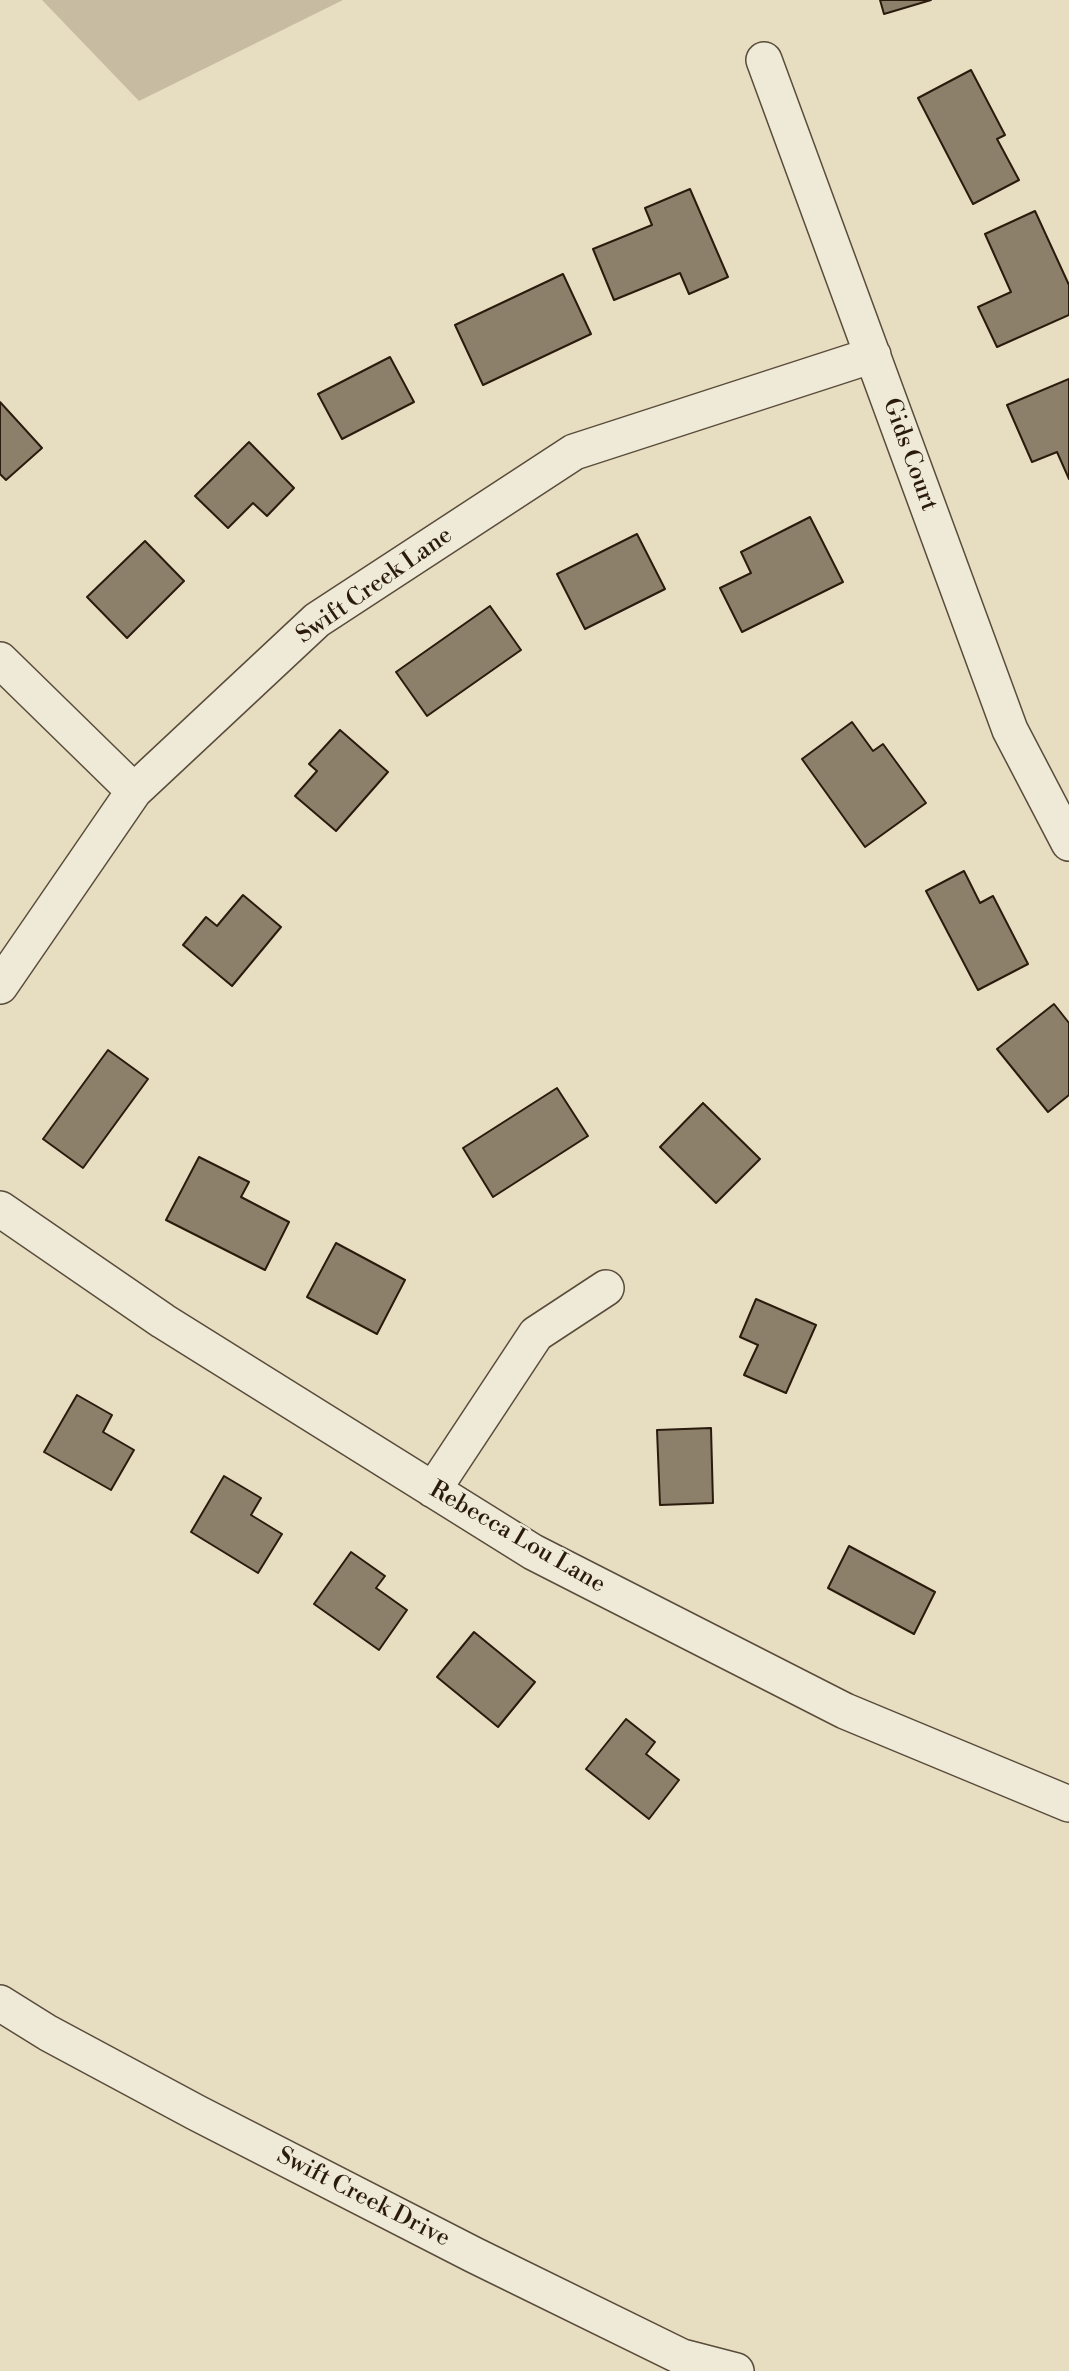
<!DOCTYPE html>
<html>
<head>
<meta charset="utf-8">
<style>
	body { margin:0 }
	canvas { display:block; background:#e7ddc1 }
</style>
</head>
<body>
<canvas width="1069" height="2371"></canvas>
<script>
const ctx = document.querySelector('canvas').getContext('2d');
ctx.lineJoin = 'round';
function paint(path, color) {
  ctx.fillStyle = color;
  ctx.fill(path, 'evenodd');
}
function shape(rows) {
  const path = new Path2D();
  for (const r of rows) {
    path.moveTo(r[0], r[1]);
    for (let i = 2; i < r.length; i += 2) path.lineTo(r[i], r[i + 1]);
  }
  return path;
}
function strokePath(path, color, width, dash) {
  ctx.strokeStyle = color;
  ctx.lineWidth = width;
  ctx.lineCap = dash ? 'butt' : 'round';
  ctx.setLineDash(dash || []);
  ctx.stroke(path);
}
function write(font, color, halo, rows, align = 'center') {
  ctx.font = font + ' "Libre Bodoni",serif';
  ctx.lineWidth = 5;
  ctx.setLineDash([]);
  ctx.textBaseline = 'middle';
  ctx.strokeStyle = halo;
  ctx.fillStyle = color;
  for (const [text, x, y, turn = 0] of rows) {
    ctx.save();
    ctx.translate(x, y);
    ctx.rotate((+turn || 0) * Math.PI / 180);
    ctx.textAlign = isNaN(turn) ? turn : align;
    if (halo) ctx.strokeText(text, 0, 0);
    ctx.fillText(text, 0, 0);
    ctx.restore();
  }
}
const green = shape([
	[42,0,343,0,139,101]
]);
const building = shape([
	[880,0,931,0,884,14,880,0],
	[971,70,1005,135,997,139,1019,180,973,204,918,98,971,70],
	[690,189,728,277,689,294,680,273,614,300,593,249,652,225,645,208,690,189],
	[1035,211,1069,285,1069,315,997,347,978,307,1011,292,985,234,1035,211],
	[563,274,591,334,483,385,455,325,563,274],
	[390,357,414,402,342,439,318,394,390,357],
	[1069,379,1069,479,1057,452,1032,462,1007,405,1069,379],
	[0,402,42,448,6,480,0,474,0,402],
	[249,442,294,488,267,516,253,503,228,528,195,496,249,442],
	[810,517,843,582,742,632,720,588,751,573,741,552,810,517],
	[637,534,665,589,585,629,557,574,637,534],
	[145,541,184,581,127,638,87,597,145,541],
	[490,606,521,650,427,716,396,672,490,606],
	[852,722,873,751,883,744,926,803,865,847,802,759,852,722],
	[340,730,388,772,336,831,295,796,317,771,309,764,340,730],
	[964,871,980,903,993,896,1028,964,978,990,926,891,964,871],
	[243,895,281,927,232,986,183,945,206,917,217,926,243,895],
	[1054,1004,1069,1023,1069,1095,1048,1112,997,1049,1054,1004],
	[108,1050,148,1079,83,1168,43,1139,108,1050],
	[557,1088,588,1136,493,1197,463,1148,557,1088],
	[703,1103,760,1159,716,1203,660,1147,703,1103],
	[199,1157,249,1182,241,1197,289,1222,265,1270,166,1220,199,1157],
	[336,1243,405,1280,377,1334,307,1297,336,1243],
	[756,1299,816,1325,786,1393,744,1375,758,1345,740,1337,756,1299],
	[77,1395,112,1415,103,1432,134,1450,111,1490,44,1452,77,1395],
	[711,1428,713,1503,660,1505,657,1430,711,1428],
	[224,1476,261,1498,251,1515,282,1534,258,1573,191,1532,224,1476],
	[849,1546,935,1592,914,1634,828,1588,849,1546],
	[351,1552,385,1576,376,1588,407,1610,379,1650,314,1604,351,1552],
	[474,1632,535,1682,498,1727,437,1677,474,1632],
	[626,1719,655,1742,646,1754,679,1780,649,1819,586,1769,626,1719]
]);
const minor = shape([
	[764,60,1010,730,1069,843],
	[0,660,134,791],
	[0,986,134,791,317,620,574,452,873,355],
	[0,1209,163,1321,533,1552,845,1711,1069,1804],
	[433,1490,536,1334,606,1288],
	[0,2003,48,2033,197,2113,474,2255,682,2357,736,2371]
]);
const streetNames = [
	["Gids Court",909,455,70],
	["Swift Creek Lane",375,586,-35],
	["Rebecca Lou Lane",517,1538,30],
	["Swift Creek Drive",363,2198,27]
];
paint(green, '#c7bca2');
paint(building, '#8c806b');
strokePath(building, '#2a1b0d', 2);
strokePath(minor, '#594c3a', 38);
strokePath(minor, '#efe9d7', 35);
write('24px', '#2a1b0d', '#efe9d7', streetNames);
</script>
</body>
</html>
